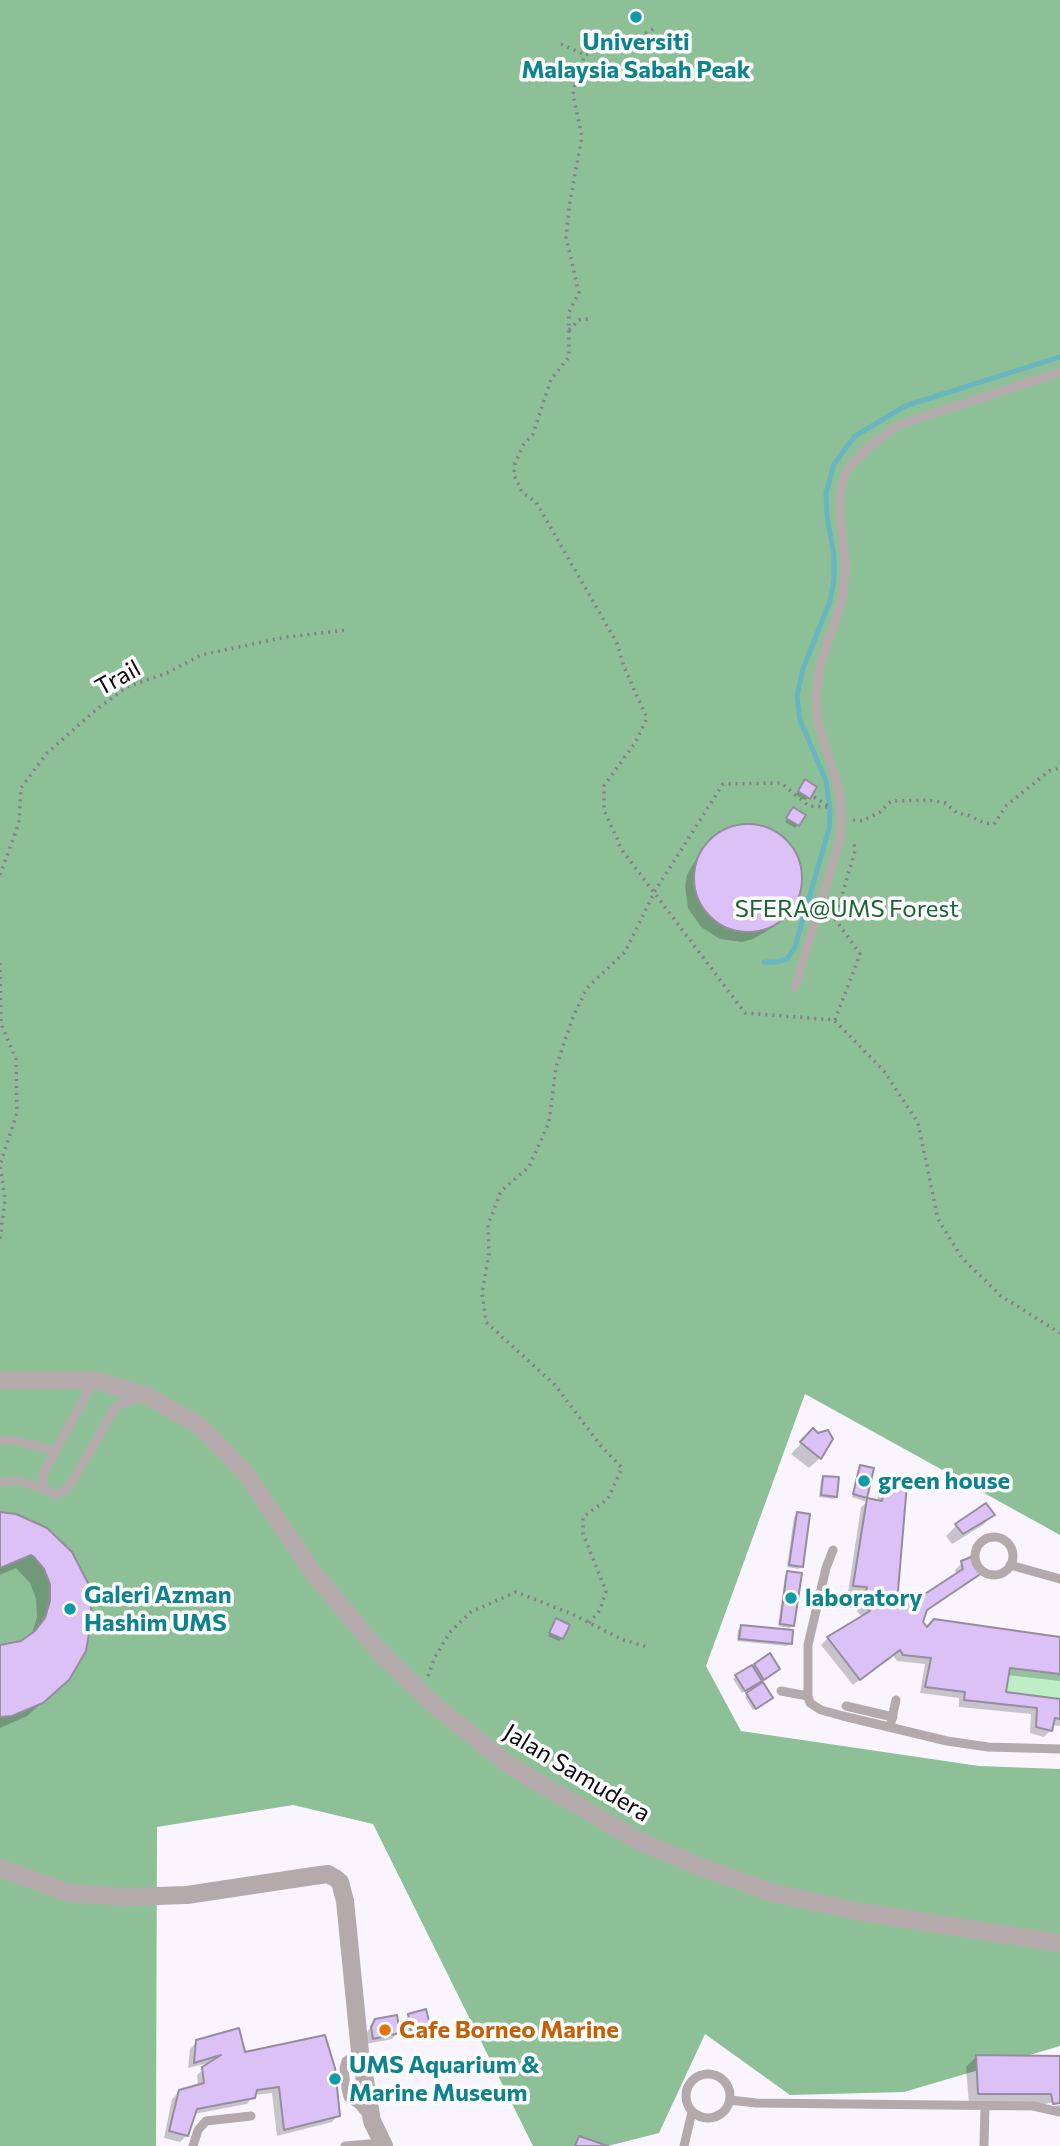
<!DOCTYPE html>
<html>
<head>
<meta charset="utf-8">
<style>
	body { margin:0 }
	canvas { display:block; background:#f9f4fe }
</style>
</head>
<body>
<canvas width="1060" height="2146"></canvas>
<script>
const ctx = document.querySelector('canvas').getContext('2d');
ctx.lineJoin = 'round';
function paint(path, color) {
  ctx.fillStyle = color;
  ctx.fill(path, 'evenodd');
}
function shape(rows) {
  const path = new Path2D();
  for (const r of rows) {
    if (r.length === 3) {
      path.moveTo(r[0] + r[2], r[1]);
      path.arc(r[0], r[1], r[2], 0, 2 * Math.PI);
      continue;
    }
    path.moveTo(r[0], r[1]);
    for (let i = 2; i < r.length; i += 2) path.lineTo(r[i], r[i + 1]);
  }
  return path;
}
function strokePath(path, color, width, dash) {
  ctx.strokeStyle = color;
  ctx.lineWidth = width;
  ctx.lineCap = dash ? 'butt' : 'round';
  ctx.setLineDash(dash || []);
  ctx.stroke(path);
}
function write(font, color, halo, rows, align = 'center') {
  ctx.font = font + ' Commissioner,sans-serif';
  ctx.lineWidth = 7;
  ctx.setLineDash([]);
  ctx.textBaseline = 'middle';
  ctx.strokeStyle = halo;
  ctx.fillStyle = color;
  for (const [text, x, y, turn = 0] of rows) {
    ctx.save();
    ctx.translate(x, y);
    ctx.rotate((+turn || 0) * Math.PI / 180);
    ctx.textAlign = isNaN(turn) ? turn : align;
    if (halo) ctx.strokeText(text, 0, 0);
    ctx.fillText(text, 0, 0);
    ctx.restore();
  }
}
const green = shape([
	[1010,1668,1060,1674,1060,1699,1007,1692]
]);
const forest = shape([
	[0,0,1060,0,1060,1535,805,1394,706,1666,741,1731,979,1766,1060,1769,1060,2046,904,2092,790,2095,705,2034,659,2133,608,2146,533,2146,373,1824,293,1805,157,1827,156,2146,0,2146]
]);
const shadow = shape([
	[802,784,808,798,805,800,796,795],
	[791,812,804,816,795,828,785,822],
	[756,827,768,830,788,844,795,855,800,877,796,899,772,928,753,939,742,942,720,939,701,927,688,908,685,886,687,875,699,854,711,843,731,829],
	[813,1431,820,1458,809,1468,791,1454],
	[861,1466,872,1469,865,1500,877,1502,880,1486,887,1480,896,1592,914,1604,957,1576,955,1570,962,1563,980,1573,924,1612,921,1623,926,1628,1060,1639,1060,1681,1007,1675,1005,1694,1060,1700,1060,1726,1052,1725,1051,1730,1044,1737,1030,1733,1031,1714,959,1707,959,1698,920,1693,925,1664,897,1661,893,1655,853,1685,821,1645,828,1638,863,1617,857,1612,861,1593,848,1593,861,1507,867,1502,852,1497,858,1469],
	[824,1478,836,1496,833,1499,819,1497,821,1480],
	[986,1505,993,1515,983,1525,952,1544,946,1536,956,1526],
	[0,1514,86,1583,52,1694,27,1716,0,1728,0,1647,22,1642,32,1634,37,1617,36,1599,30,1583,16,1568,0,1575],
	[797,1514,801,1566,799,1569,787,1567,794,1517],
	[788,1573,793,1625,790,1628,778,1626,785,1576],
	[556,1620,561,1638,559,1641,548,1636],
	[741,1627,790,1643,787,1646,737,1641,738,1630],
	[755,1665,775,1672,742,1693,733,1679],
	[748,1694,768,1701,753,1710,745,1697],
	[409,2016,429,2028,422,2035,405,2037,402,2023],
	[376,2020,398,2032,392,2039,366,2044,365,2035],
	[197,2042,244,2054,338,2115,332,2122,277,2136,272,2093,254,2095,247,2104,194,2114,187,2135,180,2142,164,2138,172,2099,179,2092,198,2086,197,2075,212,2062,188,2068,190,2049],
	[976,2057,1060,2057,1060,2101,1044,2104,1045,2107,1060,2105,1060,2111,1043,2113,1041,2104,969,2104,966,2067]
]);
const stream = shape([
	[829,830,830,810,826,781,800,720,797,696,803,669,830,601,834,580,834,555,827,517,826,493,834,464,855,436,905,406,1060,357],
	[764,962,777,962,787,959,795,947,828,832]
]);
const building = shape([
	[805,779,817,787,810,799,798,791,805,779],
	[793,807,806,815,799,826,786,818,793,807],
	[748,878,54],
	[813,1428,818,1433,828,1430,833,1439,821,1459,800,1442,813,1428],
	[860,1465,874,1468,867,1498,853,1494,860,1465],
	[823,1476,839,1477,837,1497,821,1495,823,1476],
	[886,1478,907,1484,898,1591,914,1601,963,1569,961,1561,971,1557,982,1573,927,1610,923,1622,927,1627,934,1619,1060,1637,1060,1674,1010,1668,1006,1692,1060,1699,1060,1719,1055,1718,1052,1731,1036,1727,1037,1708,964,1700,965,1692,925,1687,931,1658,903,1655,900,1650,860,1680,827,1637,870,1611,863,1605,867,1587,853,1586,867,1498,882,1501,886,1478],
	[986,1503,995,1515,963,1534,955,1524,986,1503],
	[0,1512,16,1514,47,1528,72,1552,88,1583,92,1617,86,1651,69,1680,43,1703,12,1716,0,1717,0,1645,21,1641,35,1631,45,1618,50,1601,50,1584,44,1569,34,1557,31,1555,0,1568,0,1512],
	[797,1512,810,1514,803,1567,789,1565,797,1512],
	[787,1571,802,1573,794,1626,780,1624,787,1571],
	[556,1618,570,1625,563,1639,549,1633,556,1618],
	[741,1625,793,1630,792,1644,739,1639,741,1625],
	[770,1653,780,1669,764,1680,754,1664,770,1653],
	[752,1665,762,1681,745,1691,735,1675,752,1665],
	[763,1682,773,1698,756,1709,746,1693,763,1682],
	[426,2009,431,2029,411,2031,408,2014,426,2009],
	[397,2015,400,2033,373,2039,371,2027,375,2019,397,2015],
	[239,2028,245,2052,325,2035,335,2068,340,2116,284,2130,279,2087,257,2090,255,2098,197,2109,188,2136,169,2131,179,2090,204,2083,202,2067,221,2055,194,2063,196,2040,239,2028],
	[976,2055,1060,2056,1060,2103,1053,2104,1051,2094,978,2094,976,2055],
	[579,2136,608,2146,575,2146,579,2136]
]);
const path = shape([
	[653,29,638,38,585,55,577,74,573,95,582,137,570,201,566,237,579,293,569,312,569,357,551,379,533,434,524,444,515,463,514,475,522,492,536,502,617,643,624,667,647,718,635,743,604,786,604,810,622,850,745,1013,834,1020,884,1071,918,1123,938,1219,962,1258,1001,1296,1060,1333],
	[561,44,585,55],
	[569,330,579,320,588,319],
	[814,797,828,806],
	[853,820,862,821,880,812,891,801,928,800,946,803,957,813,968,815,984,823,994,824,1006,806,1049,771,1060,768],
	[0,875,19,823,21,788,47,753,97,709,127,687,167,673,201,655,286,637,349,630],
	[0,963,1,1024,16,1059,17,1113,0,1165,5,1200,0,1239],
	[835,1020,860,954,835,919,855,851,854,843],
	[589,1623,600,1610,606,1591,583,1534,583,1517,608,1499,622,1468,601,1446,555,1385,486,1322,482,1293,489,1254,488,1225,501,1191,529,1167,549,1122,556,1067,573,1017,587,988,625,952,655,891,723,784,781,783,809,806,828,807],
	[428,1676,435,1657,451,1631,471,1612,516,1592,572,1614,623,1640,648,1647]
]);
const service = shape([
	[795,987,840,840,841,816,839,789,818,723,816,695,820,666,842,600,846,568,840,514,840,492,847,469,871,445,898,425,1060,372],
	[94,1380,43,1474,44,1489,56,1495,69,1487,116,1406,143,1397],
	[0,1440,12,1440,56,1451],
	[0,1482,21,1481,44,1489],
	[994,1556,19],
	[833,1550,826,1568,808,1645,808,1696,810,1703,821,1710,843,1716,947,1741,988,1747,1060,1749],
	[1010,1565,1060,1579],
	[781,1691,808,1696],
	[846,1706,893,1717],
	[891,1723,896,1700],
	[360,2052,346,2061,344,2068,346,2088,348,2097,359,2105,368,2116],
	[708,2096,22],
	[730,2100,756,2103,1033,2106,1060,2112],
	[193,2146,198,2130,206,2121,251,2116],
	[345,2146,382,2143],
	[684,2146,692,2112],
	[984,2146,985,2106]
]);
const minor = shape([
	[0,1380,94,1380,148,1396,200,1426,244,1471,315,1575,378,1650,432,1703,509,1765,635,1839,698,1866,776,1894,862,1912,1060,1943],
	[0,1868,69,1893,127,1897,187,1895,313,1876,328,1874,335,1878,340,1882,345,1901,360,2052,372,2121,384,2146]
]);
const markers = [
	[636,17,7,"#0f9aa8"],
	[864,1481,7,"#0f9aa8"],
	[791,1598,7,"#0f9aa8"],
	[70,1609,7,"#0f9aa8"],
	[385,2030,7,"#e8710a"],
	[335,2079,7,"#0f9aa8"]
];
const cultureNames = [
	["Universiti",636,42,"center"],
	["Malaysia Sabah Peak",636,70,"center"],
	["green house",878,1481],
	["Galeri Azman",84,1595],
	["Hashim UMS",84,1623],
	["laboratory",805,1598],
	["UMS Aquarium &",349,2065],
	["Marine Museum",349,2093]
];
const streetNames = [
	["Trail",118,678,-29],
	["Jalan Samudera",577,1773,31]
];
const parkNames = [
	["SFERA@UMS Forest",847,909]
];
const foodNames = [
	["Cafe Borneo Marine",399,2030]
];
paint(green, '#bdeec6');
paint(forest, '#8ec098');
paint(shadow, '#0003');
strokePath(stream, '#69b6c0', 5);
paint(building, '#dbc1f6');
strokePath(building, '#958d9d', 2);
strokePath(path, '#837f87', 3.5, [2, 5]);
strokePath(service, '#b4aaac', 9);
strokePath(minor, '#b4aaac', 18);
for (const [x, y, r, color] of markers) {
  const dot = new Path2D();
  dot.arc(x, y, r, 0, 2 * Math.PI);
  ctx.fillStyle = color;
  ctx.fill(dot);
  strokePath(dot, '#fff', 2.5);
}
write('bold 24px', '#0d838f', '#fff', cultureNames, 'left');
write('24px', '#0e0b11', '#fff', streetNames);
write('24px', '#186432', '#fff', parkNames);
write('bold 24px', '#c56008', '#fff', foodNames, 'left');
</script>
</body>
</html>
